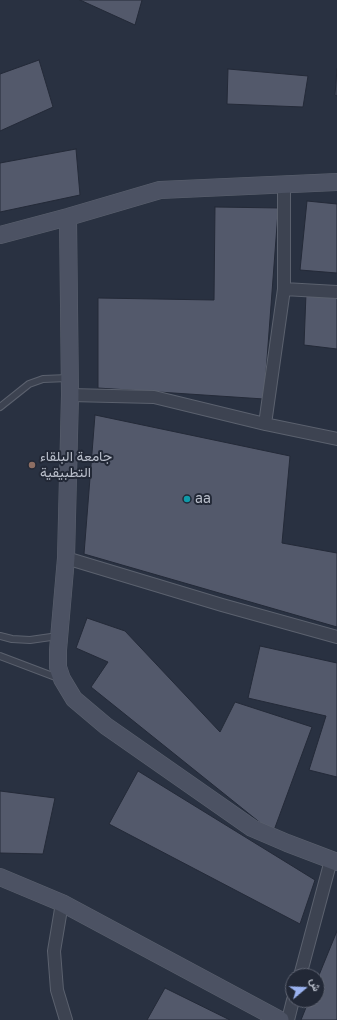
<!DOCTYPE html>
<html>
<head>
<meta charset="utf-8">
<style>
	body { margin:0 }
	#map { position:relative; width:337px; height:1020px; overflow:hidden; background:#293141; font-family:"Golos Text",Vazirmatn,sans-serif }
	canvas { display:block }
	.north { position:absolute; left:285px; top:968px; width:40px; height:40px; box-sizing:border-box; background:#222836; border:1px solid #5f6472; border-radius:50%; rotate:71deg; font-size:11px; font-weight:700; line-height:16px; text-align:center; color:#babfcb }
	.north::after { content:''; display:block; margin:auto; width:14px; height:18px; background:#9ab2f0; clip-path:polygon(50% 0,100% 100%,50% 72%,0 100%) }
</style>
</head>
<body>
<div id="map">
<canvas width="337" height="1020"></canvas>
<div class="north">ش</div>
</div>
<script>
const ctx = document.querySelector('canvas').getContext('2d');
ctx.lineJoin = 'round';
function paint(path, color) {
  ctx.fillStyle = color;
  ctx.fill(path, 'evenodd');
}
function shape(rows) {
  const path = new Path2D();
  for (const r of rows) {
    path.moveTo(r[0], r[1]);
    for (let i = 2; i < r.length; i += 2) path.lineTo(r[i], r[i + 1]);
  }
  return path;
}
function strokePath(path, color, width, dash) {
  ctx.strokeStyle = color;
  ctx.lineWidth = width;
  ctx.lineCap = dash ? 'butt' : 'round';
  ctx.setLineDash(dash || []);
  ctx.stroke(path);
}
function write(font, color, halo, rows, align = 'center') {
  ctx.font = font + ' "Golos Text",Vazirmatn,sans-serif';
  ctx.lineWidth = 4;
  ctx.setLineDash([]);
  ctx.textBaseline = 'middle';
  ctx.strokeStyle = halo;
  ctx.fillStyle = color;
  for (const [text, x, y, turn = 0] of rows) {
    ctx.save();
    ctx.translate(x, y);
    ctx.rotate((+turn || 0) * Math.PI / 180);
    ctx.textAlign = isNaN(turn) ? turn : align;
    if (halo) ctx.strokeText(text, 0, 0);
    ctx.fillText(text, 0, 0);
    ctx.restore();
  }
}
const building = shape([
	[80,0,142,0,135,25,80,0],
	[39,60,53,107,0,131,0,74,39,60],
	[228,69,308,76,303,107,227,104,228,69],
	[337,69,337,96,335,95,337,69],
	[76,149,80,195,0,212,0,163,76,149],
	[307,201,337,204,337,273,300,270,307,201],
	[215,207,280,208,278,212,264,399,98,388,98,298,214,300,215,207],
	[306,294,337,298,337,349,304,345,306,294],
	[95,415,290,456,282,543,337,553,337,627,84,554,95,415],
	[87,618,125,631,220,732,235,702,312,727,273,833,91,687,108,662,76,648,87,618],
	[260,646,337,663,337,777,309,770,326,716,248,698,260,646],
	[138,771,315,880,300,924,109,824,138,771],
	[0,791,55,798,43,854,0,853,0,791],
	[337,931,337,1020,301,1020,309,1000,317,1000,317,980,337,931],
	[165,988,230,1020,147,1020,165,988]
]);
const lane = shape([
	[0,407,29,384,43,379,68,378],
	[0,636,12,639,30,640,58,636],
	[0,656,58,678]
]);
const street = shape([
	[284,289,337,292],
	[70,395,154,397,265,424,337,439],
	[265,424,284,289,284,185],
	[66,558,222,605,337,637],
	[62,903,54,951,57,990,66,1020],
	[300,976,331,860],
	[288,1020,293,1000]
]);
const secondary = shape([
	[68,217,70,395,66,558,58,650,58,667,62,679,74,699,106,726,252,828,287,843,337,862],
	[0,235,68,217,160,190,337,182],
	[0,877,62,903,280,1020]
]);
const markers = [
	[32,465,4,"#8d6e63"],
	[187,499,4,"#0f9aa8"]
];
const poiNames = [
	["جامعة البلقاء",40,457],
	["التطبيقية",40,473],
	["aa",195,499]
];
paint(building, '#53596b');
strokePath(building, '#242a38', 1);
strokePath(lane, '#5b616e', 8);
strokePath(street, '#5b616e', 14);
strokePath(secondary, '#5b616e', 18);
strokePath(lane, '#3d4351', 6);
strokePath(street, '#3d4351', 12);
strokePath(secondary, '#4c5263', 17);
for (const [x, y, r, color] of markers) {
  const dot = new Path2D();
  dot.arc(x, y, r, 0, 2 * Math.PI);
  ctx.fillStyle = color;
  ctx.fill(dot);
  strokePath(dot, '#222836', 1.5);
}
write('14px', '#babfcb', '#222836', poiNames, 'left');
</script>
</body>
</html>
